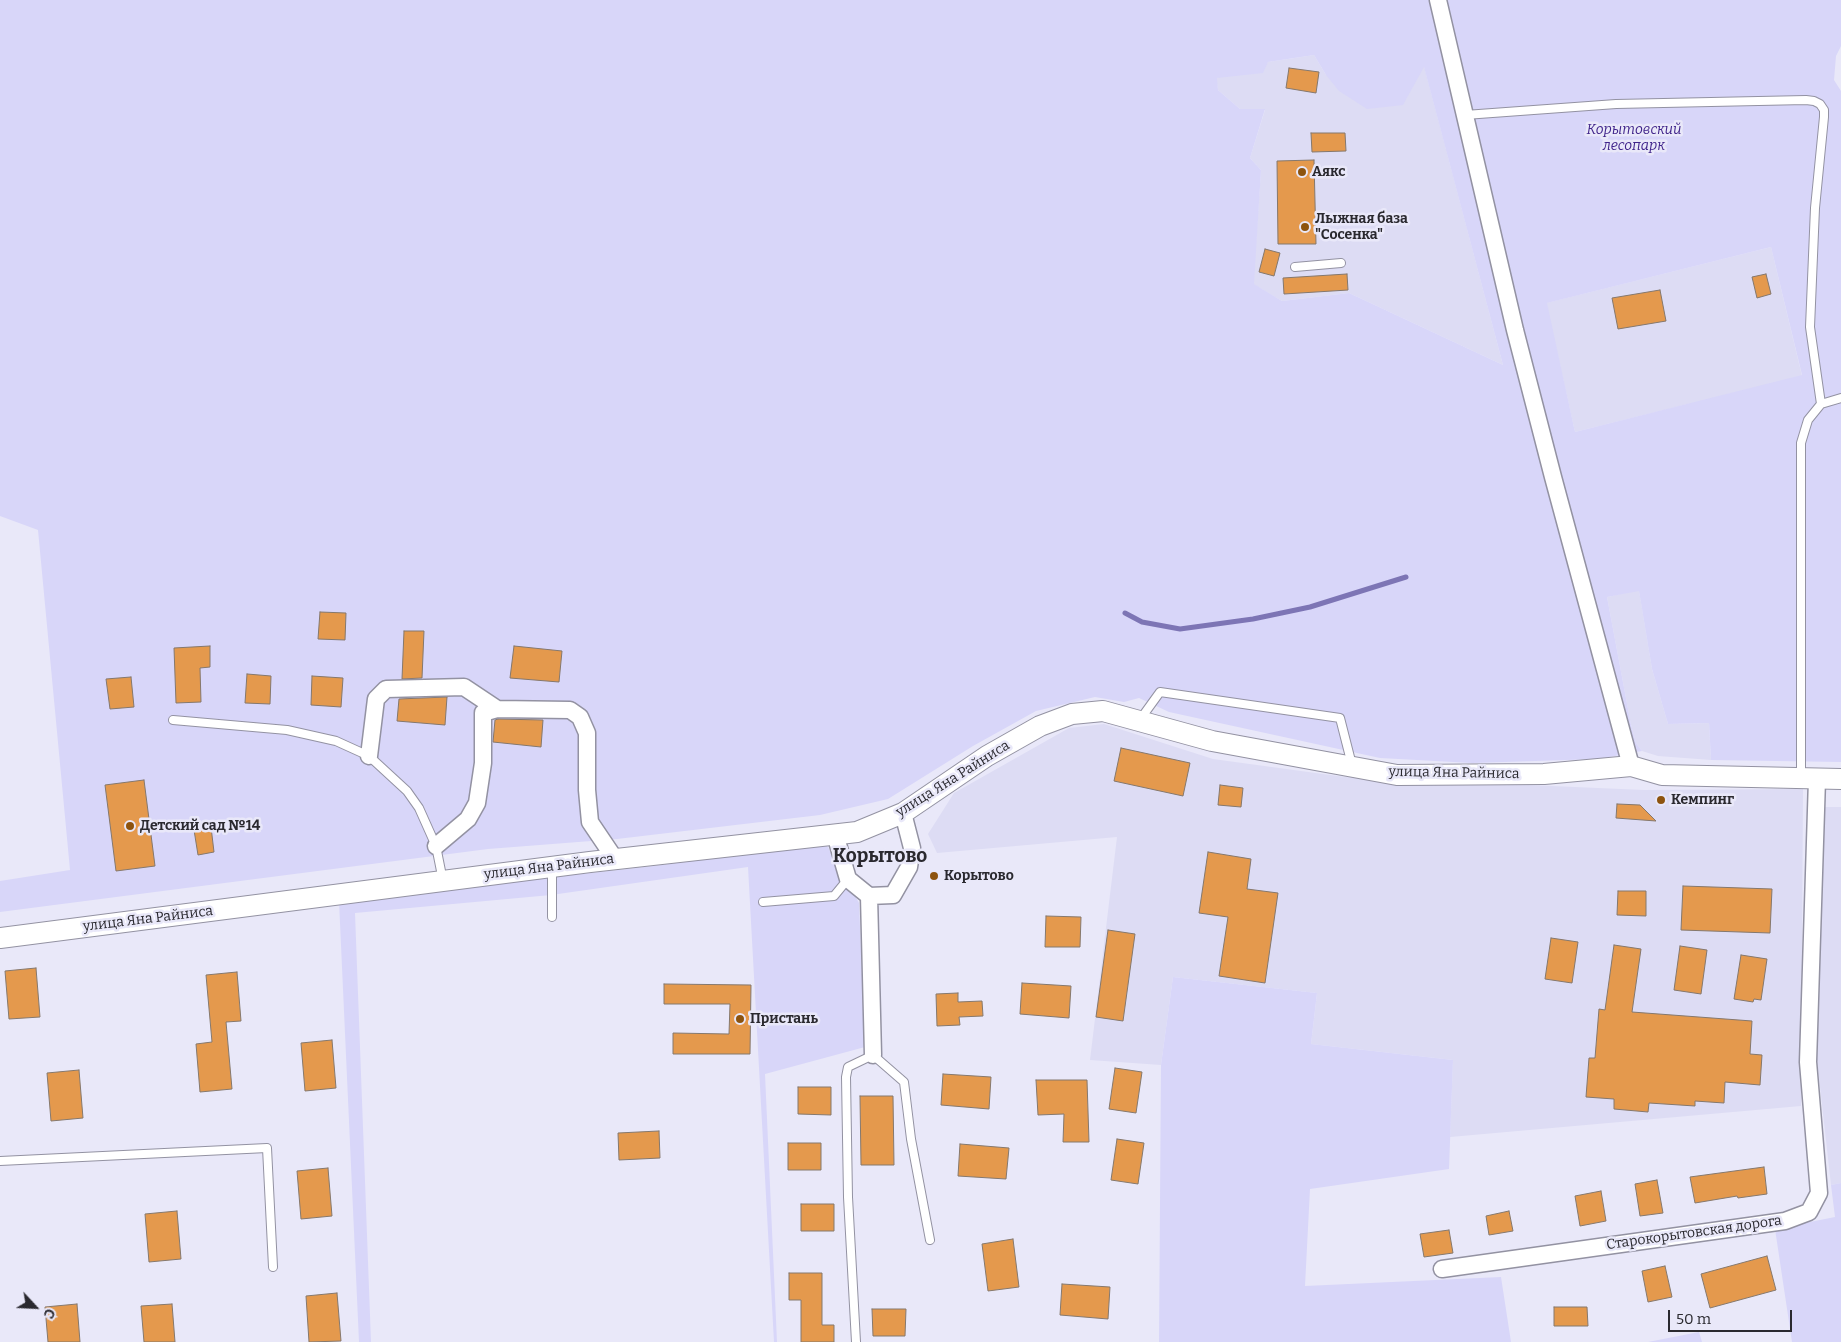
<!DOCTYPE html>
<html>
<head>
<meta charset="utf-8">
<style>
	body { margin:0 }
	#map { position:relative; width:1841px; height:1342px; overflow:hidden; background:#e9e8f9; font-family:Bitter,serif }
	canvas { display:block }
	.north { position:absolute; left:10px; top:1282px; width:50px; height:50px; -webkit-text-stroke:4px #e9e8f9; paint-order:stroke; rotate:115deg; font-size:14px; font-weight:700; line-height:20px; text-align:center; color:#2a292f }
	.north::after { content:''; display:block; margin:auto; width:18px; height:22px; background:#2a292f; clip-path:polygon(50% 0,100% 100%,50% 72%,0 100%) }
	.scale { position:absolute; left:1668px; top:1310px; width:124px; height:22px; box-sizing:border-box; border:2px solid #2a292f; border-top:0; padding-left:6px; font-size:15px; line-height:18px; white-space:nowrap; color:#2a292f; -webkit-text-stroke:4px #e9e8f9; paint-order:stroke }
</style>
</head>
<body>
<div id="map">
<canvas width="1841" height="1342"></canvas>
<div class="north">С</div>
<div class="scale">50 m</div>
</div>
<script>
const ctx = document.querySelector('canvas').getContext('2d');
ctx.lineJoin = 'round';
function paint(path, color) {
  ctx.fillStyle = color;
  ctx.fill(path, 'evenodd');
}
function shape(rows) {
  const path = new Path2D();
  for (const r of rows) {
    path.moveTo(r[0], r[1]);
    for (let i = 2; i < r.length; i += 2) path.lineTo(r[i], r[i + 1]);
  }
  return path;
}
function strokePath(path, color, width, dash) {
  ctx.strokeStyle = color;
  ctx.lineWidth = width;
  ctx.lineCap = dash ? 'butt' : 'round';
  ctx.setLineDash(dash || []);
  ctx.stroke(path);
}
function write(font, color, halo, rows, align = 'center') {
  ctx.font = font + ' Bitter,serif';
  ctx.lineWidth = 5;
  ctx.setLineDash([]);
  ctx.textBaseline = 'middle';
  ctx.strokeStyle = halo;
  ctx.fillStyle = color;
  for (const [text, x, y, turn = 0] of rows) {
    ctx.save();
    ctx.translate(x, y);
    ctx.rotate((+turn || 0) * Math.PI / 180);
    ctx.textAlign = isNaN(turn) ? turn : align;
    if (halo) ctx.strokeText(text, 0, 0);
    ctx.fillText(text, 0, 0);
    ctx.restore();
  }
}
const built = shape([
	[1314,55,1326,75,1424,66,1503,365,1349,293,1282,301,1253,284,1261,170,1250,158,1265,110,1240,109,1218,90,1216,78,1268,62],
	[1771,247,1802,376,1575,432,1546,303],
	[1639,590,1652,669,1668,724,1709,723,1711,760,1658,756,1642,751,1636,743,1631,725,1607,597],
	[1104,724,1213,759,1345,777,1644,790,1803,789,1801,1106,1450,1137,1453,1060,1311,1044,1317,993,1173,977,1161,1065,1090,1060,1117,837,937,853,928,834,954,793,1069,728],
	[1823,807,1841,807,1841,1183,1831,1185,1816,1051]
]);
const green = shape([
	[0,0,1841,0,1841,46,1836,56,1834,80,1841,91,1841,762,1711,760,1709,723,1668,724,1652,669,1639,591,1607,597,1631,725,1636,743,1642,751,1598,759,1472,763,1380,758,1169,712,1139,698,1124,702,1095,697,1036,711,973,746,888,799,820,815,617,839,488,849,0,912,0,881,70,870,38,530,0,516],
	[1314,55,1326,75,1339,91,1367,109,1403,105,1424,67,1503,365,1349,293,1282,301,1254,284,1261,170,1250,158,1265,109,1240,109,1218,90,1217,78,1263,73,1268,62],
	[1771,247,1802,375,1575,432,1547,303],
	[825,842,859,903,865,1047,765,1074,777,1342,774,1342,748,867,551,895,355,913,371,1342,359,1342,339,901,654,866],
	[1173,977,1317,993,1311,1044,1453,1060,1449,1169,1310,1189,1305,1286,1501,1277,1511,1342,1159,1342,1161,1065],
	[1841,1183,1841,1342,1792,1342,1775,1229,1835,1217,1831,1185],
	[1699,1332,1702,1342,1648,1342]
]);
const stream = shape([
	[1125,613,1142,622,1180,629,1253,619,1310,607,1406,577]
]);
const building = shape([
	[1289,68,1319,72,1316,93,1286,88,1289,68],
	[1311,133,1345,133,1346,151,1312,152,1311,133],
	[1314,160,1316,244,1278,244,1277,161,1314,160],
	[1265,249,1280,253,1274,276,1259,272,1265,249],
	[1347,274,1348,290,1284,294,1283,278,1347,274],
	[1766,274,1771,294,1757,298,1752,277,1766,274],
	[1660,290,1666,321,1618,329,1612,298,1660,290],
	[320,612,346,613,345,640,318,639,320,612],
	[404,631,424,631,422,678,402,679,404,631],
	[210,646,210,667,200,668,201,702,176,703,174,648,210,646],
	[514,646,562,651,559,682,510,678,514,646],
	[247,674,271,676,270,704,245,703,247,674],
	[312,676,343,678,341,707,311,705,312,676],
	[131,677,134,707,110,709,106,679,131,677],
	[447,697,445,725,397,721,399,699,447,697],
	[498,719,543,720,541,747,493,742,495,720,498,719],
	[1121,748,1190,763,1183,796,1114,781,1121,748],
	[144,780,155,866,116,871,105,785,144,780],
	[1220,785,1243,788,1241,807,1218,805,1220,785],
	[1617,804,1640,805,1656,821,1616,818,1617,804],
	[211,827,214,852,198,855,194,830,211,827],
	[1208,852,1251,859,1247,889,1278,893,1265,983,1219,976,1228,917,1199,913,1208,852],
	[1683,886,1772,889,1770,933,1681,930,1683,886],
	[1618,891,1646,891,1646,916,1617,915,1618,891],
	[1046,916,1081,917,1080,947,1045,947,1046,916],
	[1108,930,1135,934,1123,1021,1096,1017,1108,930],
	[1551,938,1578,942,1572,983,1545,979,1551,938],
	[1614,945,1641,949,1632,1012,1752,1021,1750,1054,1762,1055,1760,1085,1725,1082,1724,1103,1695,1101,1695,1106,1649,1103,1648,1112,1614,1109,1614,1099,1586,1097,1589,1058,1595,1058,1599,1009,1605,1010,1614,945],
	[1680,946,1707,950,1701,994,1674,990,1680,946],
	[1741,955,1767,959,1761,1000,1754,999,1753,1002,1734,999,1741,955],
	[36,968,40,1017,9,1019,5,971,36,968],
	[237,972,241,1021,226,1022,232,1089,200,1092,196,1044,212,1042,206,975,237,972],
	[1022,983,1071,986,1069,1018,1020,1014,1022,983],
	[664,984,751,985,750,1054,673,1054,673,1033,729,1034,730,1004,664,1004,664,984],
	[958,993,958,1002,982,1001,983,1016,959,1017,960,1025,937,1026,936,994,958,993],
	[332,1040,336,1088,305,1091,301,1043,332,1040],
	[1115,1068,1142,1072,1136,1113,1109,1109,1115,1068],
	[79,1070,83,1118,51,1121,47,1073,79,1070],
	[943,1074,991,1077,989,1109,941,1105,943,1074],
	[1036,1080,1087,1080,1089,1142,1063,1142,1064,1114,1038,1115,1036,1080],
	[798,1087,831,1087,831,1115,798,1114,798,1087],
	[860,1096,893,1096,894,1165,861,1165,860,1096],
	[659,1131,660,1158,619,1160,618,1133,659,1131],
	[1117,1139,1144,1143,1138,1184,1111,1180,1117,1139],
	[788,1143,821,1143,821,1170,788,1170,788,1143],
	[960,1144,1009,1148,1006,1179,958,1176,960,1144],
	[1764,1167,1767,1194,1738,1198,1737,1196,1695,1203,1690,1177,1764,1167],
	[328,1168,332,1216,301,1219,297,1171,328,1168],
	[1657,1180,1663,1213,1640,1216,1635,1184,1657,1180],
	[1601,1191,1606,1221,1580,1226,1575,1196,1601,1191],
	[801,1204,834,1204,834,1231,801,1231,801,1204],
	[177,1211,181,1259,149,1262,145,1214,177,1211],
	[1509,1211,1513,1231,1489,1235,1486,1216,1509,1211],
	[1449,1230,1453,1253,1424,1257,1420,1234,1449,1230],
	[1013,1239,1019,1287,988,1291,982,1244,1013,1239],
	[1767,1256,1776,1290,1710,1308,1701,1274,1767,1256],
	[1665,1266,1672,1297,1648,1302,1642,1271,1665,1266],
	[789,1273,822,1273,822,1325,834,1325,834,1342,801,1342,801,1300,789,1300,789,1273],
	[1062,1284,1110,1287,1108,1319,1060,1315,1062,1284],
	[337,1293,341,1341,309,1342,306,1296,337,1293],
	[77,1304,80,1342,48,1342,45,1307,77,1304],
	[172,1304,175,1342,144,1342,141,1306,172,1304],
	[1554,1307,1587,1307,1588,1326,1554,1326,1554,1307],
	[872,1309,906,1309,905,1336,873,1336,872,1309]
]);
const service = shape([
	[1465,115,1616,104,1806,100,1814,101,1820,104,1824,110,1824,117,1815,208,1810,327,1821,404],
	[1295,267,1341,263],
	[173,720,287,730,336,741,369,756,407,791,419,808,436,846,443,881],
	[1139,721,1160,692,1340,718,1352,765],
	[1801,778,1801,443,1808,420,1821,404,1841,398],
	[763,902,834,896,848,879],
	[552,917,552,869],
	[0,1161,267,1148,273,1267],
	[856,1342,848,1197,846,1077,848,1067,873,1055,904,1082,911,1139,930,1240]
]);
const minor = shape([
	[1438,0,1515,330,1553,477,1631,766],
	[369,756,376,699,386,689,464,687,497,709],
	[835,834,848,879,869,896,893,895,909,867,912,848,903,813],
	[436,846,468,819,477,803,483,763,483,713,497,709,570,710,580,717,587,733,587,790,590,822,615,859],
	[869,896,873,1055],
	[1442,1269,1785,1221,1809,1212,1819,1193,1808,1062,1817,779]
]);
const tertiary = shape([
	[0,938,590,862,857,832,903,813,987,756,1040,726,1072,714,1103,711,1212,741,1397,775,1544,774,1631,766,1662,775,1841,779]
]);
const markers = [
	[1302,172,5,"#8d530e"],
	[1305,227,5,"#8d530e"],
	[1661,800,5,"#8d530e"],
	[130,826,5,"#8d530e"],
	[934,876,5,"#8d530e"],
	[740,1019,5,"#8d530e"]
];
const parkNames = [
	["Корытовский",1634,130],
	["лесопарк",1634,146]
];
const poiNames = [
	["Аякс",1312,172],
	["Лыжная база",1315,219],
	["\"Сосенка\"",1315,235],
	["Кемпинг",1671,800],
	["Детский сад №14",140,826],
	["Корытово",944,876],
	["Пристань",750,1019]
];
const streetNames = [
	["улица Яна Райниса",1454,773,1],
	["улица Яна Райниса",953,779,-32],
	["улица Яна Райниса",549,867,-7],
	["улица Яна Райниса",148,919,-7],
	["Старокорытовская дорога",1694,1233,-8]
];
const districtNames = [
	["Корытово",880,857]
];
paint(built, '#dddcf4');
paint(green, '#d8d6f9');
strokePath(stream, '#7d75b5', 5);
paint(building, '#e4994d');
strokePath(building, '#85786d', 1);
strokePath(service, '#9392a2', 10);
strokePath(minor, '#9392a2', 19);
strokePath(tertiary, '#9392a2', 22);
strokePath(service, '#fff', 8);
strokePath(minor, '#fff', 16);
strokePath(tertiary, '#fff', 20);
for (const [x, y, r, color] of markers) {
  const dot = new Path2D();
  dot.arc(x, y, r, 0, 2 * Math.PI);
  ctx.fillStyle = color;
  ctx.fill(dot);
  strokePath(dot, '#e9e8f9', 2);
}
write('italic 14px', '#41258b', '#e9e8f9', parkNames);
write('bold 14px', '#2a292f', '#e9e8f9', poiNames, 'left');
write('14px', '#2a292f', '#e9e8f9', streetNames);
write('bold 19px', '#2a292f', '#e9e8f9', districtNames);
</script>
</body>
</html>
